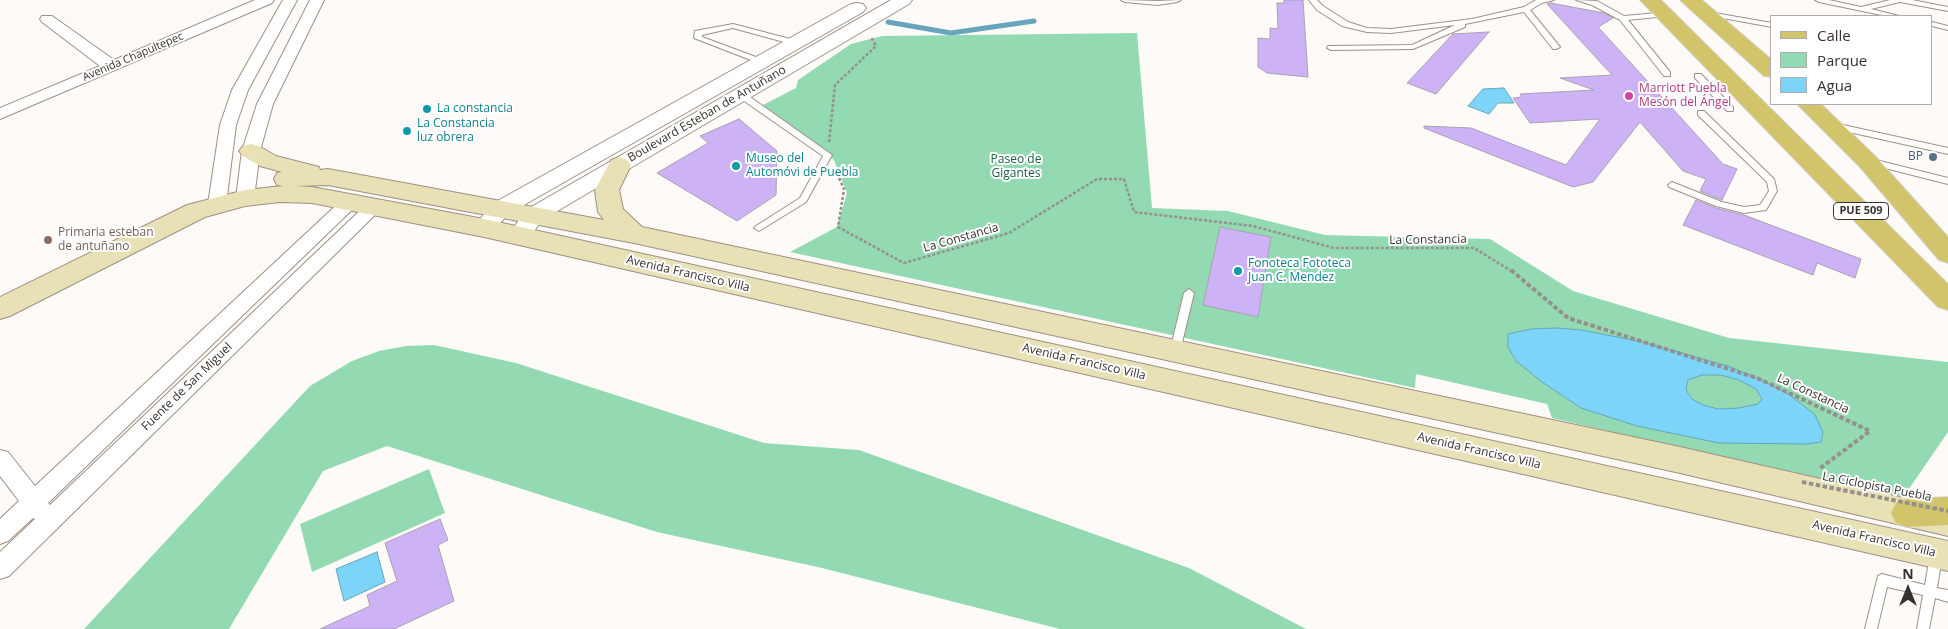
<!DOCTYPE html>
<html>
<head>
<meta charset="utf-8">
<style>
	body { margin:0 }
	#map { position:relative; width:1948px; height:629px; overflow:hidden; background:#fdfaf7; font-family:"Open Sans",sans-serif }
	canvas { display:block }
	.legend { position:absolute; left:1770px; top:15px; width:162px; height:90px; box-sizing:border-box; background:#fff; border:1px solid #afadab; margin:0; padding:6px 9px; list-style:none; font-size:15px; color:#38312d }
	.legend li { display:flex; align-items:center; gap:10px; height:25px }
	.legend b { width:25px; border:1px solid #afadab }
	.north { position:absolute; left:1883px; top:564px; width:50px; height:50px; -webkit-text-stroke:4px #fff; paint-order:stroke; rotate:0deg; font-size:14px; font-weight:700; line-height:20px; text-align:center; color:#38312d }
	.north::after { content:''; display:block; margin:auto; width:18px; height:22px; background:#38312d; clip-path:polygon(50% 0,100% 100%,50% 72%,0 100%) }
</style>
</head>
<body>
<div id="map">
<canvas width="1948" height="629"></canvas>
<ul class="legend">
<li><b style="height:6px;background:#d1c46b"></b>Calle</li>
<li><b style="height:14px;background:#93dab3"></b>Parque</li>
<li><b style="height:14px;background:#7cd5f8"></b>Agua</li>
</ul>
<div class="north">N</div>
</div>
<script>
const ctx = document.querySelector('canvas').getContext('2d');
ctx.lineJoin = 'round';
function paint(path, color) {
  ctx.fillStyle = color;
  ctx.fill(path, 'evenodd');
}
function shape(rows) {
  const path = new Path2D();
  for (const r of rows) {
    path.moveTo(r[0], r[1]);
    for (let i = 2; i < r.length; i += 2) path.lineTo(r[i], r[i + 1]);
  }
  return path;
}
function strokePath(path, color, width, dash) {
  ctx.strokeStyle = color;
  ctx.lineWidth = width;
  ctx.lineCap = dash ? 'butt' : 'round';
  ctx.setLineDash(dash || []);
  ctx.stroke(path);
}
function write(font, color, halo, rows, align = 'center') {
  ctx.font = font + ' "Open Sans",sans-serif';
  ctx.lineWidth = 4;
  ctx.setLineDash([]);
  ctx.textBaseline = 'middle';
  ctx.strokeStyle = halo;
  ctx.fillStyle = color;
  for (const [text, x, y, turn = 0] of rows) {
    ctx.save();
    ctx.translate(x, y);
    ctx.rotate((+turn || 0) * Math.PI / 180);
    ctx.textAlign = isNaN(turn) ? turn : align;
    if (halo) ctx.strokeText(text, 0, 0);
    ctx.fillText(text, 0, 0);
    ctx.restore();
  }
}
const green = shape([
	[1137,33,1152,208,1228,211,1325,235,1490,239,1573,291,1729,338,1948,362,1948,432,1902,499,1552,418,1547,404,1416,374,1415,388,790,252,837,227,847,193,834,160,763,105,796,88,798,80,851,44,882,36],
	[434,345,516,363,764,443,859,450,1189,568,1306,629,1060,629,822,568,657,532,387,446,323,471,229,629,84,629,310,386,352,361,379,351,406,346],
	[429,469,445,513,312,572,300,524]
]);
const water = shape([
	[1504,88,1514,103,1498,103,1489,114,1468,106,1483,89,1504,88],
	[1556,328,1582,330,1642,342,1728,366,1757,378,1789,394,1815,415,1823,432,1821,442,1807,444,1719,443,1637,426,1581,408,1542,382,1516,361,1508,347,1508,334,1531,329,1556,328],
	[1702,375,1721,375,1739,380,1756,389,1762,399,1758,404,1739,408,1718,409,1703,405,1692,399,1686,390,1688,380,1702,375],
	[377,552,385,582,344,601,336,569,377,552]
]);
const stream = shape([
	[888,22,951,33,1034,21]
]);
const building = shape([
	[1284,0,1303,0,1308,77,1267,73,1258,67,1258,38,1270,39,1270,28,1278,29,1277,3,1284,3,1284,0],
	[1551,3,1604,13,1613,18,1598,27,1723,164,1737,169,1722,200,1700,191,1706,179,1683,171,1640,122,1593,182,1573,187,1424,128,1424,126,1471,128,1566,165,1600,119,1530,123,1513,98,1522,97,1520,94,1594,90,1560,78,1612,75,1547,4,1551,3],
	[1489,32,1436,94,1407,83,1453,34,1489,32],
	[739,119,777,151,776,195,737,221,657,173,708,143,700,136,739,119],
	[1696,200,1716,208,1744,215,1861,259,1855,278,1817,263,1813,275,1683,225,1696,200],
	[1220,227,1271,237,1258,317,1203,305,1220,227],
	[440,519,448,540,438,545,454,601,394,629,320,629,370,606,367,595,397,581,385,543,440,519]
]);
const pathFar1 = shape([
	[829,142,835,85,876,46,871,37],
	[835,169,844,189,838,227,904,263,1009,233,1097,179,1124,179,1134,212,1253,226,1334,248,1474,248,1513,272]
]);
const path = shape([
	[1511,270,1568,318,1757,378,1870,431,1819,469]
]);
const service = shape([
	[1121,0,1158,1,1181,0,1177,2,1158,5,1125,2,1121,0],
	[1309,0,1317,0,1323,6,1348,22,1367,28,1391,29,1472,19,1524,7,1536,0,1554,0,1542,3,1530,10,1560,47,1556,49,1553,49,1524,12,1465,24,1465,27,1413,49,1331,50,1327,48,1328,46,1412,45,1455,25,1391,33,1367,32,1342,26,1317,10,1309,0],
	[1576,0,1597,1,1624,16,1669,12,1670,14,1666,16,1628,20,1670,72,1670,76,1664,76,1620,20,1592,5,1576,0],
	[1815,0,1829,0,1861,7,1890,0,1912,0,1948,7,1948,11,1900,2,1871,9,1899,16,1886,16,1819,2,1815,0],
	[1703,11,1772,23,1772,27,1706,15,1703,15,1703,11],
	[1932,22,1948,26,1948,30,1932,26,1932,22],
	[733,24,798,41,799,43,795,45,733,28,702,35,702,37,764,60,764,64,761,64,694,38,695,31,733,24],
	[1695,74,1701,74,1733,107,1733,111,1727,111,1695,78,1695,74],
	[737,92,743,92,832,155,806,202,759,231,754,228,756,226,800,198,823,156,737,96,737,92],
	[1698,111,1704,111,1774,179,1777,191,1766,210,1744,213,1716,206,1669,187,1668,185,1672,182,1722,202,1744,207,1760,205,1769,191,1767,182,1698,115,1698,111],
	[1834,123,1948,148,1948,154,1831,128,1831,124,1834,123],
	[1872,159,1948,178,1948,184,1869,164,1868,162,1869,160,1872,159],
	[1189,289,1194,293,1180,351,1179,354,1175,355,1171,354,1170,351,1184,293,1189,289],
	[1936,551,1940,552,1942,556,1937,588,1948,590,1948,602,1935,598,1929,629,1917,629,1923,595,1887,587,1877,629,1865,629,1878,576,1882,574,1925,585,1930,556,1932,552,1936,551]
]);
const minor = shape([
	[255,0,274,0,272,3,0,119,0,108,100,66,42,22,40,19,42,16,52,16,114,60,255,0],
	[283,0,297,0,248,90,236,125,226,204,223,208,217,210,211,208,208,204,220,125,232,90,283,0],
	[310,0,324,0,273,104,260,151,254,198,251,202,245,204,239,202,236,198,242,151,257,104,310,0],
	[350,196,356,198,359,202,356,206,48,503,50,505,368,203,374,201,380,203,383,207,9,576,0,579,0,552,35,519,33,518,8,541,0,544,0,519,19,501,0,476,0,450,8,452,35,486,344,198,350,196]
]);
const tertiary = shape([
	[891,0,912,0,909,4,542,220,527,241,519,244,511,241,508,236,526,210,891,0],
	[857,3,863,4,866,8,863,12,508,214,492,233,484,235,476,233,473,228,492,204,851,4,857,3]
]);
const secondary = shape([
	[251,144,259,146,276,156,319,167,320,170,328,169,604,220,598,212,595,190,611,160,619,157,627,160,631,165,619,190,623,209,642,227,1680,447,1948,508,1948,536,1680,473,634,243,328,185,295,186,312,187,484,219,1948,541,1948,571,484,237,312,203,280,202,245,206,205,217,10,316,0,319,0,297,187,205,245,190,283,186,277,185,274,179,277,173,282,172,260,166,243,156,239,151,243,146,251,144]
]);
const primary = shape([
	[1640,0,1661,0,1948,284,1948,310,1938,307,1640,0],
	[1680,0,1702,0,1772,60,1772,77,1764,76,1680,0],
	[1797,104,1821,104,1876,157,1948,237,1948,263,1939,260,1860,167,1797,104],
	[1948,497,1948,525,1907,527,1896,523,1891,513,1896,503,1907,499,1948,497]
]);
const pathBridge = shape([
	[1802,482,1948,511]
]);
const markers = [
	[1629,96,5,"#d1479c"],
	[427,109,5,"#0f9aa8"],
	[407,131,5,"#0f9aa8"],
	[1933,157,5,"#5c6f8a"],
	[736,166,5,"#0f9aa8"],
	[48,240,5,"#8d6e63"],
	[1238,271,5,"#0f9aa8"]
];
const farStreetnames = [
	["Avenida Chapultepec",133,57,-23]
];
const shields = [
	[1861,211,55]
];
const shieldNames = [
	["PUE 509",1861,211]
];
const hotelNames = [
	["Marriott Puebla",1639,89],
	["Mesón del Ángel",1639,103]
];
const cultureNames = [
	["La constancia",437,109],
	["La Constancia",417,124],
	["luz obrera",417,138],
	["Museo del",746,159],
	["Automóvi de Puebla",746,173],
	["Fonoteca Fototeca",1248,264],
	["Juan C. Mendez",1248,278]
];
const streetNames = [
	["Boulevard Esteban de Antuñano",707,114,-30],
	["La Constancia",961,238,-16],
	["La Constancia",1428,240,-1],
	["Avenida Francisco Villa",688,274,13],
	["Avenida Francisco Villa",1084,362,13],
	["Fuente de San Miguel",187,387,-44],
	["La Constancia",1813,394,25],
	["Avenida Francisco Villa",1479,451,13],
	["La Ciclopista Puebla",1877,487,11],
	["Avenida Francisco Villa",1874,539,13]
];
const serviceNames = [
	["BP",1923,157]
];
const parkNames = [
	["Paseo de",1016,160],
	["Gigantes",1016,174]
];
const educationNames = [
	["Primaria esteban",58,233],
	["de antuñano",58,247]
];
paint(green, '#93dab3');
paint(water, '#7cd5f8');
strokePath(water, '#68a4bb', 1);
strokePath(stream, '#68a4bb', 5);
paint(building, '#cdb2f6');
strokePath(building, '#a8a2b2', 1);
strokePath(service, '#9f9085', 2);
strokePath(minor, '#9f9085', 2);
strokePath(tertiary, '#9f9085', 2);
strokePath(secondary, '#9f9085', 2);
strokePath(primary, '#d7d6d5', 2);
strokePath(pathFar1, '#95908d', 2.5, [3, 2]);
strokePath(path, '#95908d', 4, [4.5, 2.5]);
paint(service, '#fff');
paint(minor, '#fff');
paint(tertiary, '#fff');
paint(secondary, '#e8e1b5');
paint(primary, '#d1c46b');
strokePath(pathBridge, '#95908d', 4, [4.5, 2.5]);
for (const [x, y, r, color] of markers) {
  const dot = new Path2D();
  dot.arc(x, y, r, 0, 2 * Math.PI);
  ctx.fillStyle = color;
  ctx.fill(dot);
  strokePath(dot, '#fff', 2);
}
write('11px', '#38312d', '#fff', farStreetnames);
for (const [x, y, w] of shields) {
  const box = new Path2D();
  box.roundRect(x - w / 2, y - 8.5, w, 17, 4);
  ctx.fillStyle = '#fff';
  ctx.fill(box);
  strokePath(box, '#38312d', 1);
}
write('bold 11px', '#38312d', null, shieldNames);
write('12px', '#b23c85', '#fff', hotelNames, 'left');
write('12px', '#0d838f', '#fff', cultureNames, 'left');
write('12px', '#38312d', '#fff', streetNames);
write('12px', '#4e5e75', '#fff', serviceNames, 'right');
write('12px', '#156241', '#fff', parkNames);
write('12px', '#785e54', '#fff', educationNames, 'left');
</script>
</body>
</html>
